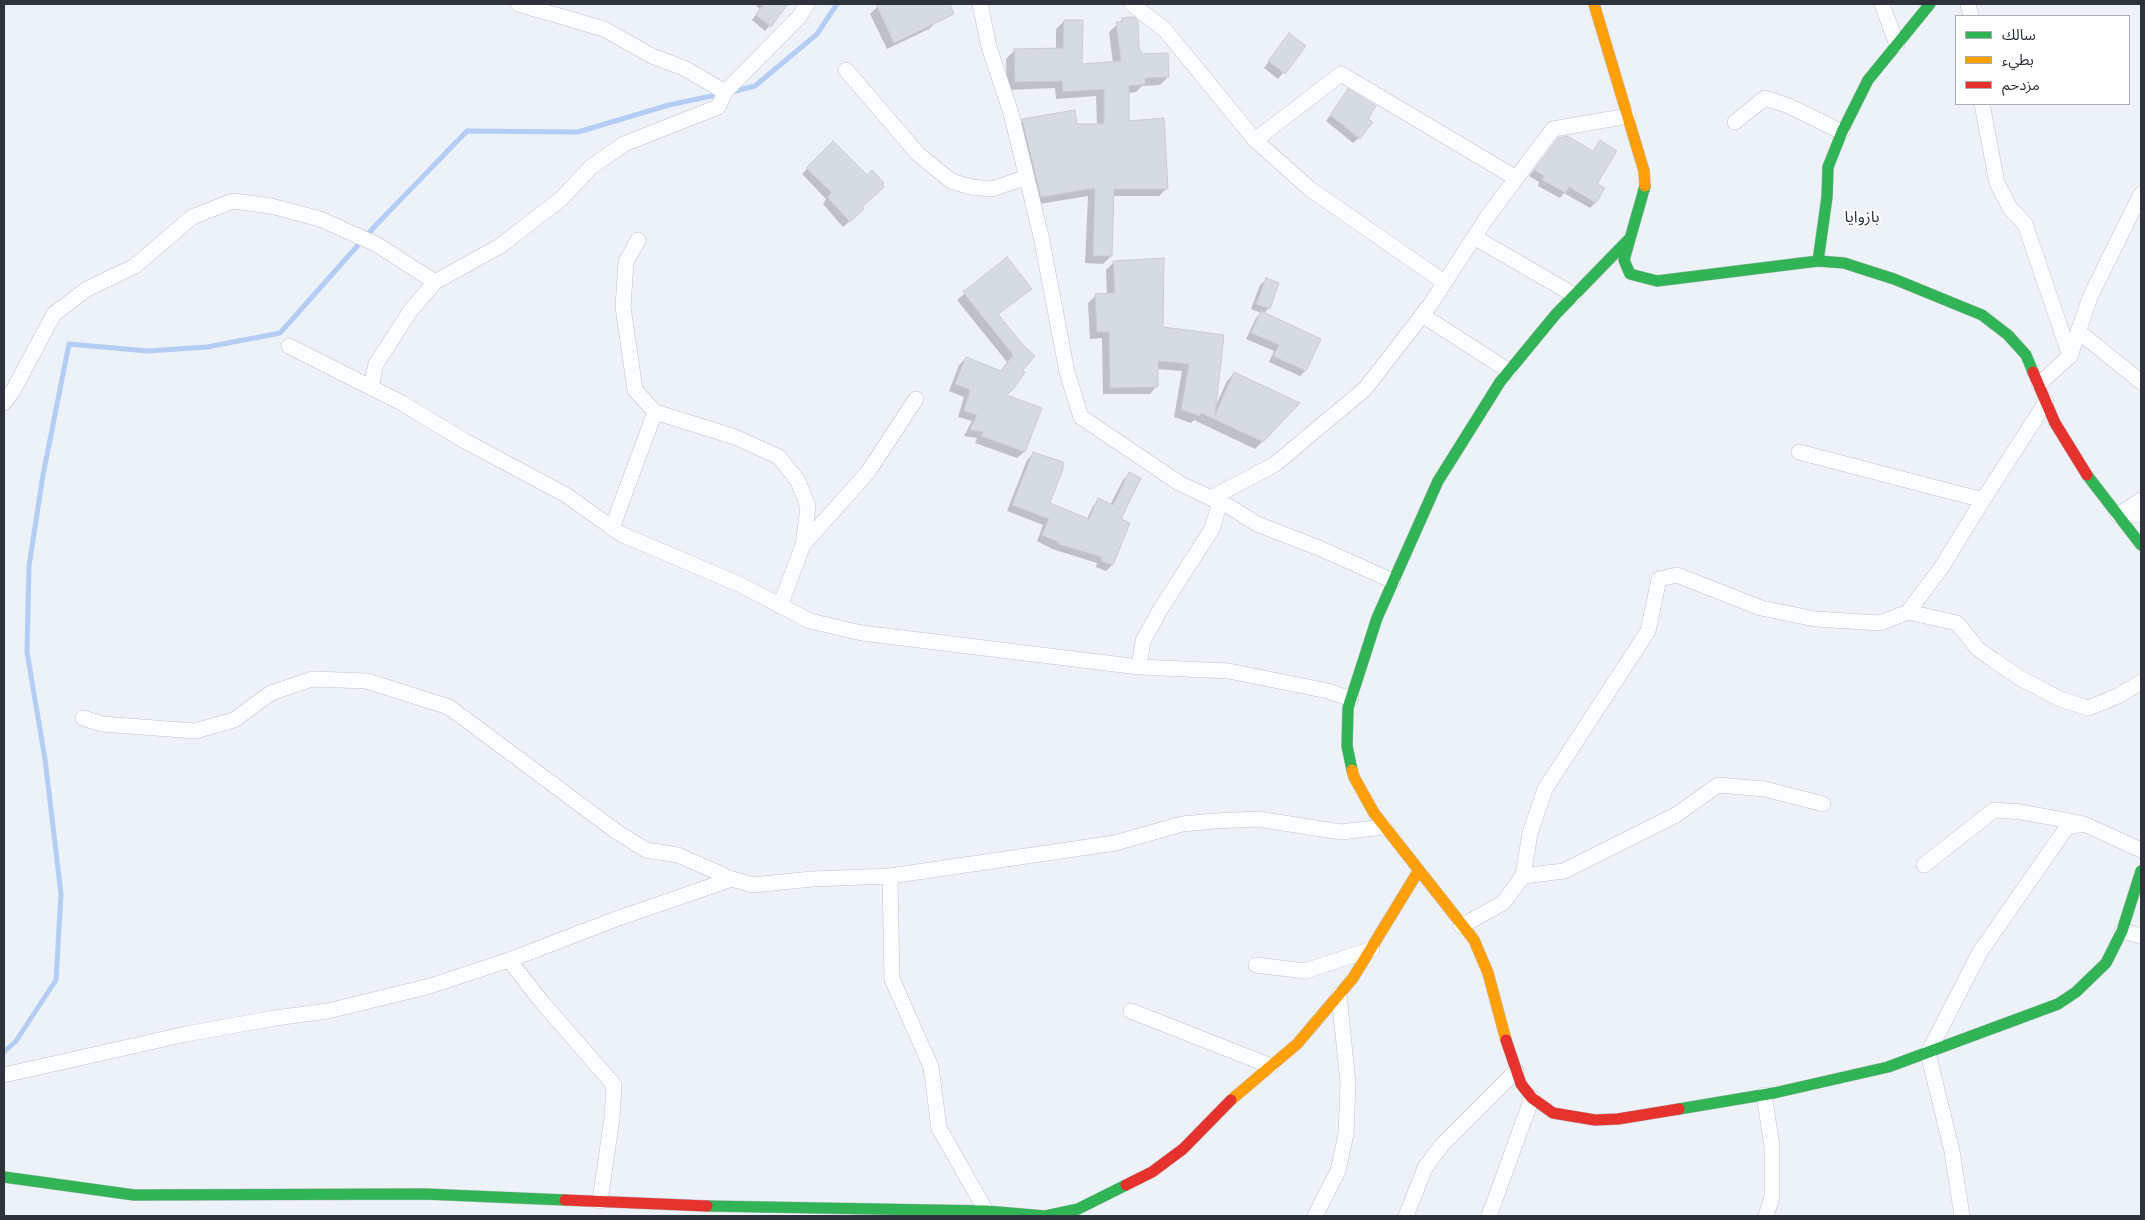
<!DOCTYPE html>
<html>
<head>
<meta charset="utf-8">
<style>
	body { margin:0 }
	#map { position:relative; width:2145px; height:1220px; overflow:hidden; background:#edf1f8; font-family:"Work Sans","Noto Sans Arabic",sans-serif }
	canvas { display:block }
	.frame { position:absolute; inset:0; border:5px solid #2e333b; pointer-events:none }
	.legend { position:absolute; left:1955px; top:15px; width:175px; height:90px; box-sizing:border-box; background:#fff; border:1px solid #abadb1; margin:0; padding:6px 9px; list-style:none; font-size:15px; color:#2e333b }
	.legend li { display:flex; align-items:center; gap:10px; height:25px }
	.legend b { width:25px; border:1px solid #abadb1 }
</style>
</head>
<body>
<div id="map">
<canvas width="2145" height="1220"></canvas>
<div class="frame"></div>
<ul class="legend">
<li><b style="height:6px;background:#30b455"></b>سالك</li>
<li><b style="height:6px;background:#ff9f0a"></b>بطيء</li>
<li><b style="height:6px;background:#e5322d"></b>مزدحم</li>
</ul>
</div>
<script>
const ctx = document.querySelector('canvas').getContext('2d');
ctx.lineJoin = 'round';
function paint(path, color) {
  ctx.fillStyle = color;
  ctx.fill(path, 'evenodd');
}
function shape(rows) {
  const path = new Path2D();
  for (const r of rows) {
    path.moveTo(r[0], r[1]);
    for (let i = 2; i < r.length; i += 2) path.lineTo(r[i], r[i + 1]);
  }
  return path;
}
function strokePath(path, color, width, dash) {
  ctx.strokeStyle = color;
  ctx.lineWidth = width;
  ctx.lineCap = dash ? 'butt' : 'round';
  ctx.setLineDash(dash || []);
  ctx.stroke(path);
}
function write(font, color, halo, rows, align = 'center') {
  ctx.font = font + ' "Work Sans","Noto Sans Arabic",sans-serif';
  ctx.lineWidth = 4;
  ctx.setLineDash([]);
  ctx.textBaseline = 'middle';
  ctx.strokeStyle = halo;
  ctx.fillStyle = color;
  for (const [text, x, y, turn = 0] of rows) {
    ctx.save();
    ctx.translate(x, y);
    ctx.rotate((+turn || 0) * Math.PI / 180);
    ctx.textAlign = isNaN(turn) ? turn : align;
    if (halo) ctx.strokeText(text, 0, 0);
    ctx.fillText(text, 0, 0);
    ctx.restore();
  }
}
const shadow = shape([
	[757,4,787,4,765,31,752,20,760,9,756,6],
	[876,4,926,4,936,22,929,29,887,49,870,14,878,6],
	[1123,19,1141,55,1168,77,1160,85,1142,86,1136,92,1128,93,1128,122,1167,188,1159,196,1113,196,1111,256,1103,264,1085,263,1088,196,1033,205,1015,128,1023,120,1097,125,1096,96,1056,99,1055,88,1007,90,1006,59,1014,51,1056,49,1056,29,1064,21,1081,65,1113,63,1109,32],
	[1284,40,1304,46,1278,79,1264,68],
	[1348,90,1359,138,1353,143,1326,121],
	[1559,139,1592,152,1600,142,1595,203,1590,208,1564,193,1560,198,1538,186,1539,182,1529,176],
	[833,143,867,176,857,215,843,227,823,204,826,199,802,174],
	[1007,259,1030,289,997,315,1021,370,1005,395,1040,409,1024,452,1017,458,975,443,977,438,964,436,972,421,958,417,964,397,949,391,959,365,966,358,1000,372,1007,362,957,300],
	[1114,262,1162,328,1223,336,1215,407,1227,381,1234,373,1263,441,1255,449,1194,420,1191,423,1174,417,1182,371,1157,369,1157,386,1150,394,1103,394,1102,338,1090,339,1088,303,1096,295,1107,295,1106,270],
	[1266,280,1269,308,1264,313,1320,340,1305,371,1300,376,1269,362,1274,351,1246,339,1256,318,1261,313,1251,309,1260,285],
	[1033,454,1049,504,1087,519,1093,506,1099,500,1110,505,1123,480,1129,474,1119,520,1128,523,1112,565,1106,571,1096,567,1097,563,1052,549,1037,541,1043,525,1007,511,1027,460]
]);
const stream = shape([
	[732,92,755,86,817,34,837,4],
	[4,1052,16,1041,56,980,61,894,45,759,27,652,29,566,43,475,69,344,148,351,207,347,280,333,376,225,467,131,578,132,669,105,721,94]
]);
const building = shape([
	[764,4,788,4,771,27,756,15,764,4],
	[876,4,950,4,954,14,894,43,876,4],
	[1134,17,1138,21,1139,47,1142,54,1168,53,1169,77,1145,78,1145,84,1129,86,1129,121,1164,118,1168,189,1114,189,1112,256,1093,256,1095,188,1041,197,1022,119,1075,110,1077,124,1104,124,1104,89,1063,92,1062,81,1015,82,1014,49,1063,48,1064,20,1083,20,1082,64,1121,61,1116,22,1122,22,1122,18,1134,17],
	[1289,33,1306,46,1285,74,1268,61,1289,33],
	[1348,89,1376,106,1368,119,1373,122,1360,139,1330,115,1348,89],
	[1567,136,1593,151,1600,140,1617,151,1597,184,1605,188,1596,203,1569,187,1566,193,1542,180,1544,176,1534,170,1558,138,1567,136],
	[833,141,867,175,872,170,884,183,882,184,884,187,862,207,864,209,850,222,828,198,831,192,806,168,833,141],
	[1007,257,1032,289,998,314,1022,344,1035,356,1023,370,1025,372,1014,388,1007,395,1042,408,1025,452,981,436,983,432,970,430,977,415,964,411,970,390,955,384,966,357,1001,371,1013,355,963,292,1007,257],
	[1164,258,1163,327,1224,335,1215,415,1234,372,1300,403,1263,442,1201,413,1200,416,1181,410,1189,364,1158,361,1158,387,1110,388,1109,332,1097,332,1095,294,1115,293,1113,261,1164,258],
	[1266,278,1279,283,1270,309,1256,304,1266,278],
	[1261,311,1321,339,1306,371,1273,356,1279,345,1251,333,1261,311],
	[1033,452,1063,462,1063,469,1050,503,1089,519,1098,498,1113,505,1129,472,1141,478,1121,519,1130,523,1113,565,1101,561,1102,557,1058,544,1058,542,1042,535,1049,519,1012,505,1033,452]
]);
const street = shape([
	[518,4,604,29,652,56,684,68,725,92],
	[980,4,989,47,1011,113,1024,166,1041,236,1067,372,1081,417,1179,483,1230,507,1257,524,1319,548,1393,581],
	[1132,4,1165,30,1255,140,1310,189,1444,282],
	[1882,4,1897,45],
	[1968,4,1971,16],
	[846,70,918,154,951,181,971,187,992,189,1027,177],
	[1982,104,1997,183,2010,208,2025,224,2070,356],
	[1735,122,1765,98,1789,106,1842,132],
	[1255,140,1341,74,1516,178],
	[1474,237,1574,295],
	[638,240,626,262,623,307,635,390,655,412,735,437,779,457,798,481,808,507,803,545,780,606],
	[1422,315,1509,371],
	[2078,331,2141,382],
	[289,346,400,402,465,441,566,495,621,534,741,585,810,621,862,633,1139,667,1229,671,1328,691,1351,699],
	[2039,384,2070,356,2090,297,2141,194],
	[371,387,376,364,411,310,435,282,500,246,561,199,591,167,624,144,718,107,725,92,799,17,807,4],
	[4,403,14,389,54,314,87,289,135,266,192,217,233,201,271,206,320,219,376,244,435,282],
	[1799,452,1983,500,2046,402],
	[1211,498,1274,465,1365,389,1430,305,1488,216,1553,129,1628,116],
	[2118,515,2141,500],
	[2118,515,2141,515],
	[612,528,655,412],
	[803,545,868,472,916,399],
	[1908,612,1957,623,1978,649,1992,659,2020,678,2060,699,2088,708,2118,696,2141,682],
	[1139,667,1143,641,1160,610,1212,529,1220,502],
	[83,718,102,724,195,731,234,720,271,693,312,679,367,681,449,707,617,832,646,850,678,855,732,879,753,885,812,879,890,876,1115,843,1182,824,1214,821,1258,819,1341,832,1384,827],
	[1924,865,1994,810,2021,812,2080,823],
	[890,876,892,979,931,1067,939,1128,986,1211],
	[1523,876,1564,871,1676,815,1718,785,1765,789,1823,804],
	[1461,926,1503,903,1523,876,1530,833,1545,789,1648,631,1659,579,1677,575,1761,608,1815,619,1880,623,1908,612,1941,568,1983,500],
	[2122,931,2141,936],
	[509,960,541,1001,614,1085,612,1118,600,1201],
	[1256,965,1305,971,1372,949],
	[1131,1011,1271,1066],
	[4,1075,186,1034,275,1018,328,1011,430,986,509,960,616,919,732,879],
	[1764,1095,1772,1146,1772,1197,1766,1216],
	[1315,1216,1338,1171,1346,1134,1348,1083,1339,995],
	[1406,1216,1425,1168,1441,1146,1516,1071],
	[1489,1216,1532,1098],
	[1962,1216,1952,1151,1928,1053,1980,952,2067,827,2084,824,2141,850]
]);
const fast = shape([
	[1645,186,1624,260,1630,274,1657,281,1818,261,1844,263,1894,279,1982,315,2008,335,2026,355,2033,372],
	[1818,261,1827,197,1828,167,1842,132,1868,80,1930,4],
	[2087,475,2141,545],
	[1352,770,1347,746,1348,708,1377,618,1438,481,1500,382,1556,314,1629,239],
	[1679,1109,1774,1093,1888,1067,2058,1004,2076,992,2106,963,2122,931,2141,871],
	[4,1177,134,1195,425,1194,565,1200],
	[707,1206,986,1211,1045,1216,1078,1209,1126,1185]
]);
const slow = shape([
	[1594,4,1644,171,1645,186],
	[1352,770,1354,777,1374,813,1474,940,1488,973,1506,1040],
	[1231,1100,1297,1044,1353,978,1419,870]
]);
const jam = shape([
	[2033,372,2055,423,2087,475],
	[1506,1040,1521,1084,1532,1098,1553,1113,1595,1120,1618,1119,1679,1109],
	[1126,1185,1152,1172,1183,1149,1231,1100],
	[565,1200,707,1206]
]);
const quarterNames = [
	["بازوایا",1862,217]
];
paint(shadow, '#0003');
strokePath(stream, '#b4cdf4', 5);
paint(building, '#d6dae1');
strokePath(building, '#c8ccd3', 1);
strokePath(street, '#bec2c9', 16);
strokePath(fast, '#bec2c9', 12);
strokePath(slow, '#bec2c9', 12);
strokePath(jam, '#bec2c9', 12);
strokePath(street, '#fcfdfe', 15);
strokePath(fast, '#30b455', 11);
strokePath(slow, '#ff9f0a', 11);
strokePath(jam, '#e5322d', 11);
write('16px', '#2e333b', '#fff', quarterNames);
</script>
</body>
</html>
